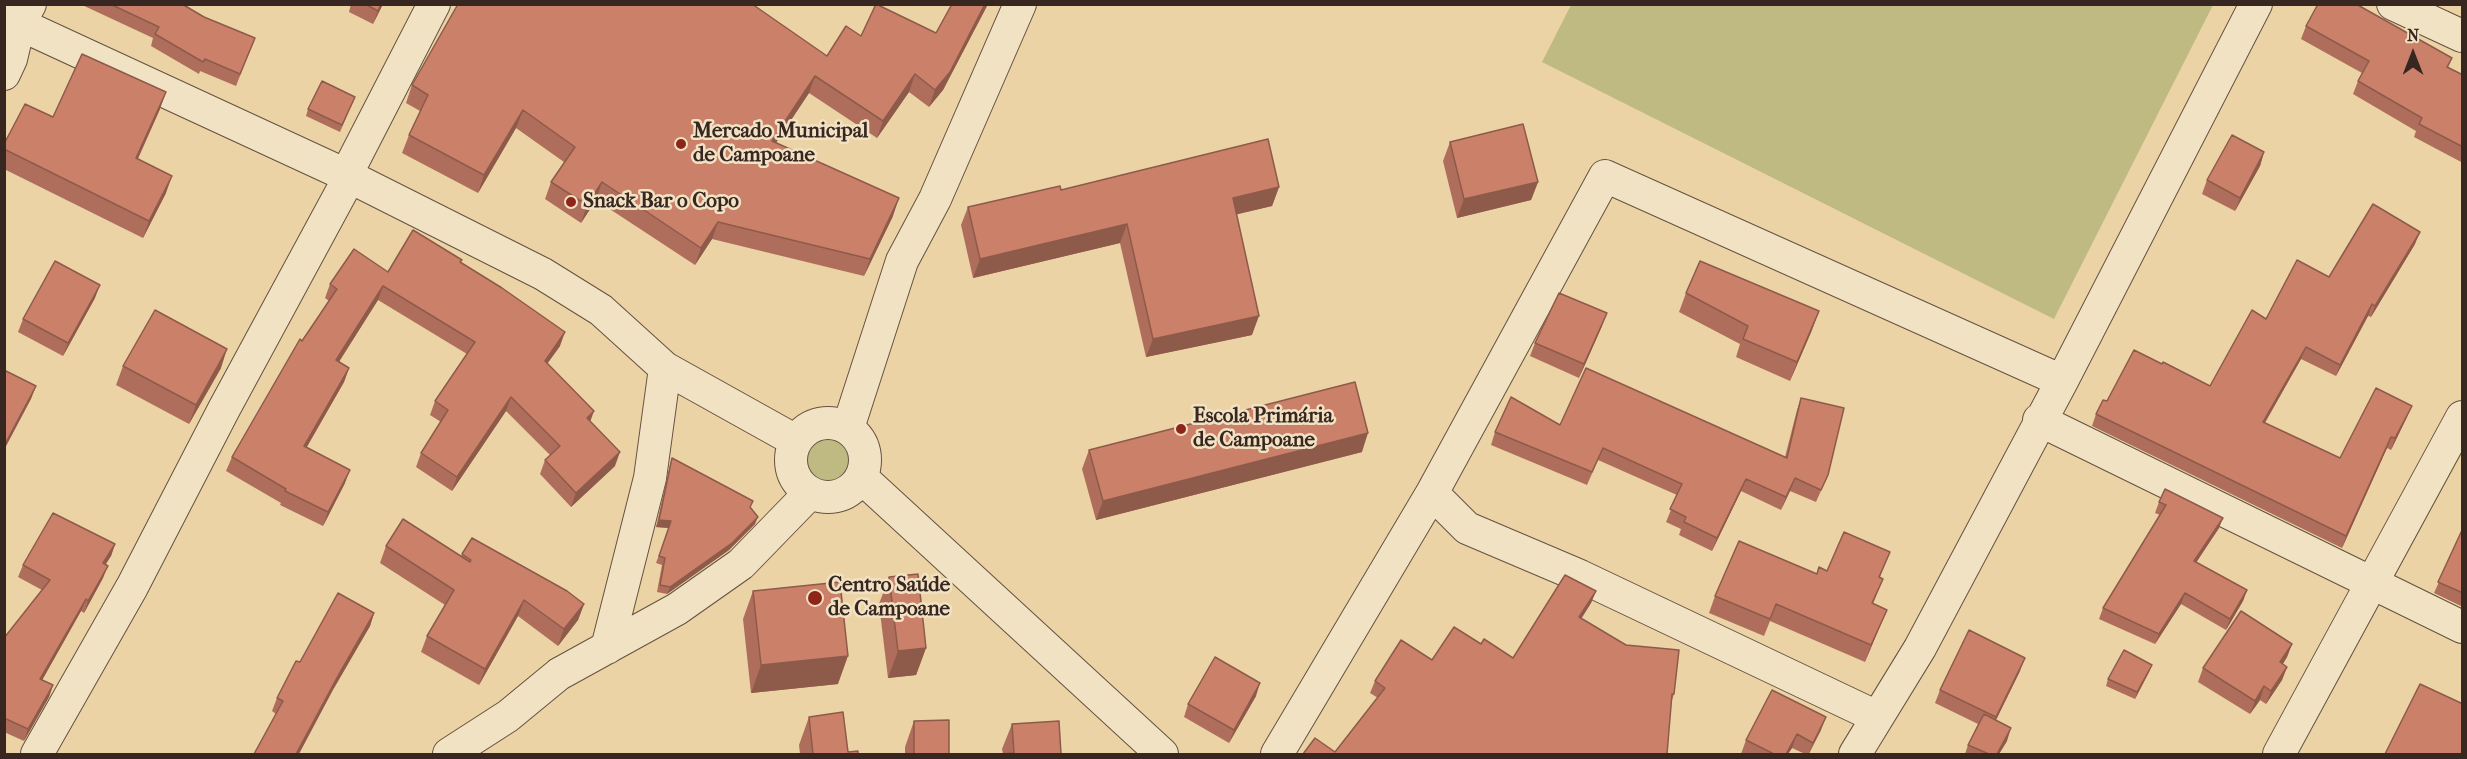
<!DOCTYPE html>
<html>
<head>
<meta charset="utf-8">
<style>
	body { margin:0 }
	#map { position:relative; width:2467px; height:759px; overflow:hidden; background:#ebd3a5; font-family:"IM FELL French Canon",serif }
	canvas { display:block }
	.frame { position:absolute; inset:0; border:6px solid #372720; pointer-events:none }
	.north { position:absolute; left:2383px; top:24px; width:60px; height:60px; -webkit-text-stroke:4px #f2e2c4; paint-order:stroke; rotate:0deg; font-size:16px; font-weight:700; line-height:24px; text-align:center; color:#372720 }
	.north::after { content:''; display:block; margin:auto; width:21px; height:27px; background:#372720; clip-path:polygon(50% 0,100% 100%,50% 72%,0 100%) }
</style>
</head>
<body>
<div id="map">
<canvas width="2467" height="759"></canvas>
<div class="frame"></div>
<div class="north">N</div>
</div>
<script>
const ctx = document.querySelector('canvas').getContext('2d');
ctx.lineJoin = 'round';
function paint(path, color) {
  ctx.fillStyle = color;
  ctx.fill(path, 'evenodd');
}
function shape(rows) {
  const path = new Path2D();
  for (const r of rows) {
    if (r.length === 3) {
      path.moveTo(r[0] + r[2], r[1]);
      path.arc(r[0], r[1], r[2], 0, 2 * Math.PI);
      continue;
    }
    path.moveTo(r[0], r[1]);
    for (let i = 2; i < r.length; i += 2) path.lineTo(r[i], r[i + 1]);
  }
  return path;
}
function strokePath(path, color, width, dash) {
  ctx.strokeStyle = color;
  ctx.lineWidth = width;
  ctx.lineCap = dash ? 'butt' : 'round';
  ctx.setLineDash(dash || []);
  ctx.stroke(path);
}
function write(font, color, halo, rows, align = 'center') {
  ctx.font = font + ' "IM FELL French Canon",serif';
  ctx.lineWidth = 5;
  ctx.setLineDash([]);
  ctx.textBaseline = 'middle';
  ctx.strokeStyle = halo;
  ctx.fillStyle = color;
  for (const [text, x, y, turn = 0] of rows) {
    ctx.save();
    ctx.translate(x, y);
    ctx.rotate((+turn || 0) * Math.PI / 180);
    ctx.textAlign = isNaN(turn) ? turn : align;
    if (halo) ctx.strokeText(text, 0, 0);
    ctx.fillText(text, 0, 0);
    ctx.restore();
  }
}
const green = shape([
	[1571,5,1571,4,2213,5,2054,319,1542,62],
	[828,458,24]
]);
const minor = shape([
	[2393,4,2462,36],
	[4,17,346,175,543,274,601,310,665,368,796,441],
	[4,74,11,59,19,25,30,4],
	[2039,420,2462,627],
	[828,460,37],
	[848,428,902,261,935,199,1020,4],
	[862,478,1162,754],
	[1432,493,1467,528,1580,576,1877,717],
	[607,648,650,478,665,368],
	[37,754,132,587,224,409,343,189,346,175,434,4],
	[449,754,508,716,559,674,677,609,741,564,810,493],
	[1277,754,1432,493,1605,176,2062,381],
	[1855,754,1920,648,2062,381,2256,4],
	[2279,754,2462,417]
]);
const wall = shape([
	[80,4,182,4,204,17,255,38,236,86,200,71,199,74,151,46,153,38],
	[351,4,383,4,373,24,349,12],
	[458,4,757,4,755,7,827,56,861,36,936,33,952,4,988,4,943,90,929,107,909,92,877,138,809,93,776,142,893,216,864,276,712,239,695,265,596,200,581,223,545,199,551,182,564,162,516,128,478,193,402,153,409,135,420,111,406,103,412,85],
	[2306,26,2452,58,2448,68,2463,75,2463,163,2414,137,2416,131,2353,94,2358,81,2362,73,2301,39],
	[355,97,340,132,306,116,308,109],
	[160,109,138,159,166,193,143,238,4,169,4,144,53,117],
	[1450,142,1538,182,1531,200,1457,218,1443,161],
	[2264,152,2260,166,2235,211,2202,194,2207,180],
	[1279,187,1272,206,1236,214,1252,335,1146,357,1120,243,973,278,961,225,968,207,1061,190],
	[2415,244,2371,317,2368,316,2336,376,2301,359,2265,423,2340,458,2407,417,2391,450,2387,448,2342,548,2092,426,2096,414,2107,401,2162,364,2210,386,2266,319,2329,277],
	[461,263,560,346,547,364,591,422,615,466,571,507,540,474,545,460,550,455,506,411,452,491,416,467,421,453,441,422,430,415,435,401,467,354,378,300,339,362,349,368,344,382,307,447,345,483,323,526,280,505,281,503,226,471,232,457,302,341,329,301,325,298,330,284,388,272],
	[1686,293,1812,330,1790,381,1736,357,1740,344,1679,312],
	[95,298,63,356,18,332,23,319],
	[1602,326,1579,378,1530,356,1535,343],
	[123,366,221,368,189,424,116,385],
	[1801,398,1828,475,1816,502,1790,491,1781,510,1741,491,1712,551,1679,535,1681,529,1666,522,1677,495,1598,460,1587,485,1491,445,1495,432,1560,425,1785,457,1797,410],
	[1089,450,1362,452,1096,520,1082,469],
	[672,458,751,508,755,524,729,550,667,594,657,592,662,565,656,563,669,528,656,527,670,465],
	[2159,502,2219,528,2196,562,2247,590,2243,601,2226,630,2181,604,2155,644,2099,619,2103,608,2160,515,2155,513],
	[2463,528,2463,607,2434,593],
	[115,544,111,556,105,564,103,578,84,613,81,611,42,680,53,685,49,697,24,741,4,732,4,638,42,590,18,577,23,565],
	[386,546,461,556,462,554,584,604,578,620,558,646,518,616,479,685,421,652,427,636,445,605,380,563],
	[1890,552,1880,577,1883,579,1873,604,1887,610,1880,626,1865,662,1770,621,1764,636,1709,613,1715,596,1827,571],
	[889,577,926,648,916,675,888,678,879,604],
	[753,591,838,684,751,693,743,619],
	[1596,591,1591,603,1581,619,1674,694,1671,703,1335,752,1378,698,1370,693,1375,681,1432,660,1513,658],
	[374,613,370,626,334,688,276,714,272,711,277,698,300,662],
	[2292,644,2287,657,2283,664,2287,667,2282,680,2266,704,2260,700,2250,714,2198,682,2203,668],
	[2152,665,2149,672,2135,699,2106,686,2108,679],
	[2020,671,1996,720,2007,741,1999,754,1965,754,1968,745,1978,724,1935,703,1940,690],
	[1256,696,1229,743,1184,717,1188,704],
	[809,717,848,752,858,754,800,754,799,745],
	[914,721,949,754,905,754,905,747],
	[1012,724,1061,754,1003,754,1002,749],
	[1821,730,1809,754,1805,754,1792,748,1788,754,1741,754,1746,740]
]);
const shadedWall = shape([
	[381,4,383,4,373,24,378,11],
	[985,4,988,4,943,90,929,107,935,90],
	[915,74,909,92,877,138,883,121],
	[815,76,809,93,766,158,772,141],
	[166,92,160,109,130,175,136,158],
	[523,110,516,128,478,193,484,175],
	[2264,152,2260,166,2235,211,2240,198],
	[172,176,166,193,143,238,149,221],
	[602,182,596,200,581,223,587,205],
	[1538,182,1531,200,1457,218,1464,199],
	[1279,187,1272,206,1226,217,1233,198],
	[899,198,893,216,864,276,870,259],
	[718,222,712,239,695,265,701,248],
	[1127,224,1120,243,973,278,980,259],
	[2420,232,2415,244,2371,317,2375,306],
	[100,285,95,298,63,356,68,343],
	[383,286,378,300,331,374,336,360],
	[2372,304,2368,316,2336,376,2340,365],
	[1819,311,1812,330,1790,381,1797,362],
	[1607,313,1602,326,1579,378,1584,364],
	[1259,316,1252,335,1146,357,1153,339],
	[565,332,560,346,539,375,545,361],
	[2306,347,2301,359,2258,434,2263,422],
	[227,349,221,368,189,424,196,405],
	[349,368,344,382,299,460,304,446],
	[36,386,31,399,4,450,4,446],
	[511,397,506,411,452,491,457,477],
	[2412,406,2407,417,2391,450,2395,438],
	[594,411,589,425,587,418],
	[1368,433,1362,452,1096,520,1103,501],
	[2391,437,2387,448,2342,548,2346,536],
	[620,452,615,466,571,507,576,493],
	[350,470,345,483,323,526,328,512],
	[1795,478,1790,491,1781,510,1786,497],
	[1746,479,1741,491,1712,551,1717,538],
	[758,517,755,524,729,550,667,594,670,587],
	[2223,518,2219,528,2190,572,2194,561],
	[659,520,671,521,669,528,656,527],
	[115,544,111,556,99,575,103,563],
	[108,566,103,578,84,613,88,601],
	[2247,590,2243,601,2226,630,2230,619],
	[1596,591,1591,603,1574,630,1579,617],
	[2185,593,2181,604,2155,644,2159,634],
	[86,599,81,611,36,691,40,679],
	[524,600,518,616,479,685,485,669],
	[584,604,578,620,558,646,564,629],
	[1887,610,1880,626,1865,662,1871,645],
	[374,613,370,626,334,688,299,754,296,754,339,674],
	[2292,644,2287,657,2275,676,2280,662],
	[926,648,916,675,888,678,898,651],
	[848,656,838,684,751,693,761,665],
	[2025,658,2020,671,1991,730,1996,717],
	[2152,665,2149,672,2135,699,2137,692],
	[2287,667,2282,680,2266,704,2271,691],
	[1260,683,1256,696,1229,743,1234,730],
	[53,685,49,697,24,741,28,729],
	[2264,686,2260,700,2250,714,2255,701],
	[1826,717,1821,730,1808,754,1813,743],
	[2011,728,2007,741,1999,754,1997,754],
	[1797,734,1792,748,1788,754,1786,754]
]);
const building = shape([
	[110,4,182,4,204,17,255,38,240,74,205,59,203,62,155,34,159,27,110,4],
	[365,4,381,4,378,11,365,4],
	[458,4,752,4,827,56,846,26,861,36,876,4,936,33,952,4,985,4,950,72,935,90,915,74,883,121,815,76,772,141,899,198,870,259,718,222,701,248,602,182,587,205,551,182,575,147,523,110,484,175,409,135,428,95,412,85,458,4],
	[2318,4,2356,4,2452,58,2447,67,2463,75,2463,147,2419,124,2422,118,2358,81,2369,61,2306,26,2318,4],
	[82,54,166,92,136,158,172,176,149,221,4,149,4,144,25,104,53,117,82,54],
	[322,81,355,97,342,125,308,109,322,81],
	[1523,124,1538,182,1464,199,1450,142,1523,124],
	[2232,135,2264,152,2240,198,2207,180,2232,135],
	[1268,139,1279,187,1233,198,1259,316,1153,339,1127,224,980,259,968,207,1060,186,1061,190,1268,139],
	[2373,204,2420,232,2375,306,2372,304,2340,365,2306,347,2263,422,2340,458,2376,388,2412,406,2395,438,2391,437,2346,536,2096,414,2103,400,2107,401,2134,350,2162,364,2163,362,2210,386,2252,310,2266,319,2297,260,2329,277,2373,204],
	[413,230,462,260,460,262,502,288,565,332,545,361,594,411,587,418,620,452,576,493,545,460,560,446,511,397,457,477,421,453,448,410,435,401,475,342,383,286,336,360,349,368,304,446,350,470,328,512,285,491,286,489,232,457,300,339,302,341,337,289,330,284,354,249,388,272,413,230],
	[55,261,100,285,68,343,23,319,55,261],
	[1700,261,1819,311,1797,362,1743,339,1748,326,1686,293,1700,261],
	[1559,293,1607,313,1584,364,1535,343,1559,293],
	[155,310,227,349,196,405,123,366,155,310],
	[1586,368,1787,458,1801,398,1844,408,1828,475,1821,490,1795,478,1786,497,1746,479,1717,538,1684,522,1686,517,1670,509,1682,484,1603,448,1592,472,1495,432,1511,397,1560,425,1586,368],
	[4,370,36,386,4,446,4,370],
	[1355,382,1368,433,1103,501,1089,450,1355,382],
	[672,458,753,501,750,507,758,517,732,543,670,587,660,585,665,558,659,556,671,521,659,520,672,458],
	[2165,489,2223,518,2194,561,2247,590,2230,619,2185,593,2159,634,2103,608,2166,505,2159,502,2165,489],
	[53,513,115,544,103,563,108,566,88,601,86,599,40,679,53,685,28,729,4,718,4,638,50,580,23,565,53,513],
	[403,519,470,562,471,560,462,554,472,538,567,591,584,604,564,629,524,600,485,669,427,636,454,590,386,546,403,519],
	[2463,528,2463,593,2438,582,2463,528],
	[1844,532,1890,552,1879,577,1883,579,1872,603,1887,610,1871,645,1776,604,1770,619,1715,596,1739,541,1817,574,1819,567,1827,571,1844,532],
	[918,574,926,648,898,651,889,577,918,574],
	[1565,575,1596,591,1579,617,1626,645,1679,650,1674,694,1672,694,1667,754,1303,754,1315,738,1335,752,1385,688,1375,681,1401,640,1432,660,1454,627,1481,644,1484,639,1513,658,1565,575],
	[840,582,848,656,761,665,753,591,840,582],
	[338,593,374,613,339,674,296,754,254,754,283,701,277,698,296,661,300,662,338,593],
	[2241,611,2292,644,2280,662,2287,667,2271,691,2264,686,2255,701,2203,668,2241,611],
	[1969,630,2025,658,1996,717,1940,690,1969,630],
	[2124,650,2152,665,2137,692,2108,679,2124,650],
	[1215,657,1260,683,1234,730,1188,704,1215,657],
	[2420,684,2463,704,2463,754,2385,754,2420,684],
	[1772,690,1826,717,1813,743,1797,734,1786,754,1774,754,1746,740,1772,690],
	[843,712,848,752,858,751,858,754,813,754,809,717,843,712],
	[1984,714,2011,728,1997,754,1989,754,1968,745,1984,714],
	[949,720,949,754,914,754,914,721,949,720],
	[1059,721,1061,754,999,754,1014,753,1012,724,1059,721]
]);
const markers = [
	[681,144,6,"#8f2418"],
	[571,202,6,"#8f2418"],
	[1181,429,6,"#8f2418"],
	[815,598,8,"#8f2418"]
];
const poiNames = [
	["Mercado Municipal",693,132],
	["de Campoane",693,156],
	["Snack Bar o Copo",583,202],
	["Escola Primária",1193,417],
	["de Campoane",1193,441],
	["Centro Saúde",828,586],
	["de Campoane",828,610]
];
paint(green, '#beba81');
strokePath(minor, '#645241', 34);
strokePath(minor, '#f2e2c4', 32);
paint(wall, '#af6e5b');
paint(shadedWall, '#8e5a4a');
paint(building, '#cb806a');
strokePath(building, '#8e5a4a', 1.5);
for (const [x, y, r, color] of markers) {
  const dot = new Path2D();
  dot.arc(x, y, r, 0, 2 * Math.PI);
  ctx.fillStyle = color;
  ctx.fill(dot);
  strokePath(dot, '#f2e2c4', 2);
}
write('bold 21px', '#372720', '#f2e2c4', poiNames, 'left');
</script>
</body>
</html>
